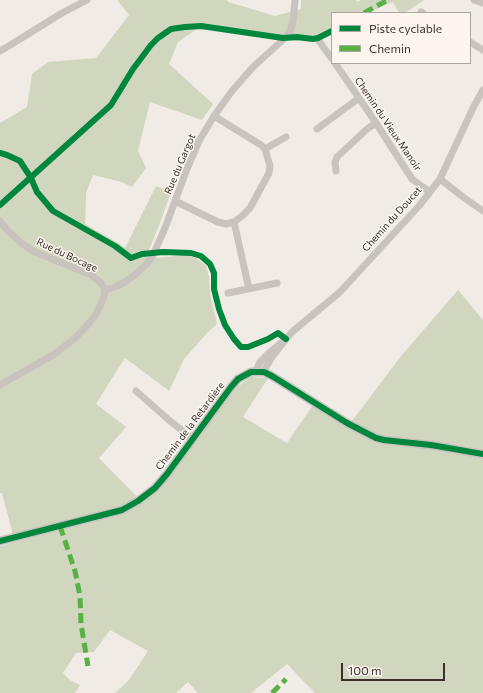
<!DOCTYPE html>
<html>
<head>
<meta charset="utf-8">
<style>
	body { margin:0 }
	#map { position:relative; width:483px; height:693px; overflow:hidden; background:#f0ebe5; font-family:Commissioner,sans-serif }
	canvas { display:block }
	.legend { position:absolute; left:331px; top:12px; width:140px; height:52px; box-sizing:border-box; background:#fbf5ee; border:1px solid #aea6a0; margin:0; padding:5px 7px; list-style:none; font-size:12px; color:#3b302b }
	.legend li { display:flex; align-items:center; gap:8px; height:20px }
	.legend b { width:20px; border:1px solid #aea6a0 }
	.scale { position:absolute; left:341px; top:663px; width:104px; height:18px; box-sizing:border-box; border:2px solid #3b302b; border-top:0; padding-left:5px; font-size:12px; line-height:14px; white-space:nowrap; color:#3b302b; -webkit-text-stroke:3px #fbf5ee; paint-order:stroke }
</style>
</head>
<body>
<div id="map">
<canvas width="483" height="693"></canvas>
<ul class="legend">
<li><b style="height:5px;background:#00873e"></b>Piste cyclable</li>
<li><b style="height:5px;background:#57b246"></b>Chemin</li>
</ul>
<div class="scale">100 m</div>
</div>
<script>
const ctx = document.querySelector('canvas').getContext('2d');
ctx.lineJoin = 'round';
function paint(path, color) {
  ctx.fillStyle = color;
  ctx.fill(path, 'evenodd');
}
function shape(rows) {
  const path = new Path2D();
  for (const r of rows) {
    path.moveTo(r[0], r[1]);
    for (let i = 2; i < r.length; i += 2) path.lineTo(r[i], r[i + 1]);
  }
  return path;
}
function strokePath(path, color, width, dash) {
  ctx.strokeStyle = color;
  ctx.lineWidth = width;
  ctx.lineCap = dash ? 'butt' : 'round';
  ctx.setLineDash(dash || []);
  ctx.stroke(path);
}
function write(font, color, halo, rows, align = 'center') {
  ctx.font = font + ' Commissioner,sans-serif';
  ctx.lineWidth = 3;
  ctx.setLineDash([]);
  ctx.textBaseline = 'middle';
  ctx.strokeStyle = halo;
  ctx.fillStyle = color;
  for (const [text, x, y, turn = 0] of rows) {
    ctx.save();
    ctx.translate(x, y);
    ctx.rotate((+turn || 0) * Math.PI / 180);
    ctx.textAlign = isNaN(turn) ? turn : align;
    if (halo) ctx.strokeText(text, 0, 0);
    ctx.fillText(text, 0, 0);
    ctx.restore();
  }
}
const green = shape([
	[117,0,227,0,228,2,275,16,301,9,301,0,356,0,358,2,361,0,424,0,405,13,399,13,393,2,382,6,368,13,332,13,332,32,314,41,288,41,272,35,200,24,196,27,198,28,178,42,169,64,213,104,202,120,150,102,138,151,146,168,132,187,122,182,93,175,86,193,85,224,113,240,125,248,156,186,171,192,160,223,148,252,158,258,185,255,196,258,206,266,209,277,210,294,217,324,208,332,184,359,169,391,125,358,114,375,96,404,126,427,99,458,143,503,157,491,233,390,251,377,268,378,243,417,287,443,313,405,348,426,402,355,458,290,483,320,483,693,315,693,287,664,251,693,198,693,188,682,176,693,115,693,129,680,148,651,110,630,94,652,76,653,63,673,70,680,80,685,75,693,0,693,0,546,15,542,2,493,0,493,0,123,27,107,32,74,48,62,96,58,129,15]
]);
const minor = shape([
	[474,0,483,3],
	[421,12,423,13],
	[319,41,332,59],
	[470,42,483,50],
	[0,51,12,44,62,13,87,0],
	[335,63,376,123,412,179,430,192],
	[317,129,359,98],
	[265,149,286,137],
	[336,171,335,162,337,157,367,129,376,123],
	[440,179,463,197,483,211],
	[175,201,218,222,226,224,234,222,242,216,250,208,269,173,270,166,265,149,261,145,214,116],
	[0,221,7,230,21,243,35,252,91,275,101,283,105,290,103,300,95,316,84,329,73,340,53,355,0,385],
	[234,222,249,289],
	[105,290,115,287,125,282,136,274,147,264,154,253,165,228,187,169,199,141,214,116,232,91,253,67,285,38,290,31,293,22,295,0],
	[228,293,277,283],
	[286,339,292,332,340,292,419,206,440,179,473,108,483,90],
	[256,371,260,362,269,353,286,339,272,357,266,367,264,372],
	[136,391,170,421,193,439]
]);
const tertiary = shape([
	[0,541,122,510,138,501,155,488,167,474,231,387,238,379,251,372,264,372,272,376,347,423,376,438,384,440,431,445,483,454]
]);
const quiet = shape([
	[364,13,384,2,391,0],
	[60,526,75,571,80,596,81,624,88,666],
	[272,693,286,679]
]);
const cycleway = shape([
	[0,153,7,155,20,161,31,178,37,192,53,211,115,246,131,258,142,254,163,252,191,253,201,256,210,264,214,273,214,289,219,309,225,325,234,339,241,347,248,347,268,339,278,333,286,339],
	[0,205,111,105,133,69,151,45,158,38,171,29,185,27,201,26,283,38,297,37,313,39,318,38,332,31],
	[0,541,122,510,138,501,155,488,167,474,231,387,238,379,251,372,264,372,272,376,347,423,376,438,384,440,431,445,483,454]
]);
const streetNames = [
	["Chemin du Vieux Manoir",388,124,56],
	["Rue du Gargot",180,164,-67],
	["Chemin du Doucet",392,219,-48],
	["Rue du Bocage",67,255,25],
	["Chemin de la Retardière",190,426,-53]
];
paint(green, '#d1d6bf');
strokePath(minor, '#c9c3be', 7);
strokePath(tertiary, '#c9c3be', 9);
strokePath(quiet, '#57b246', 5, [10, 5]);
strokePath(cycleway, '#00873e', 6);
write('10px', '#3b302b', '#fbf5ee', streetNames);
</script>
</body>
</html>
